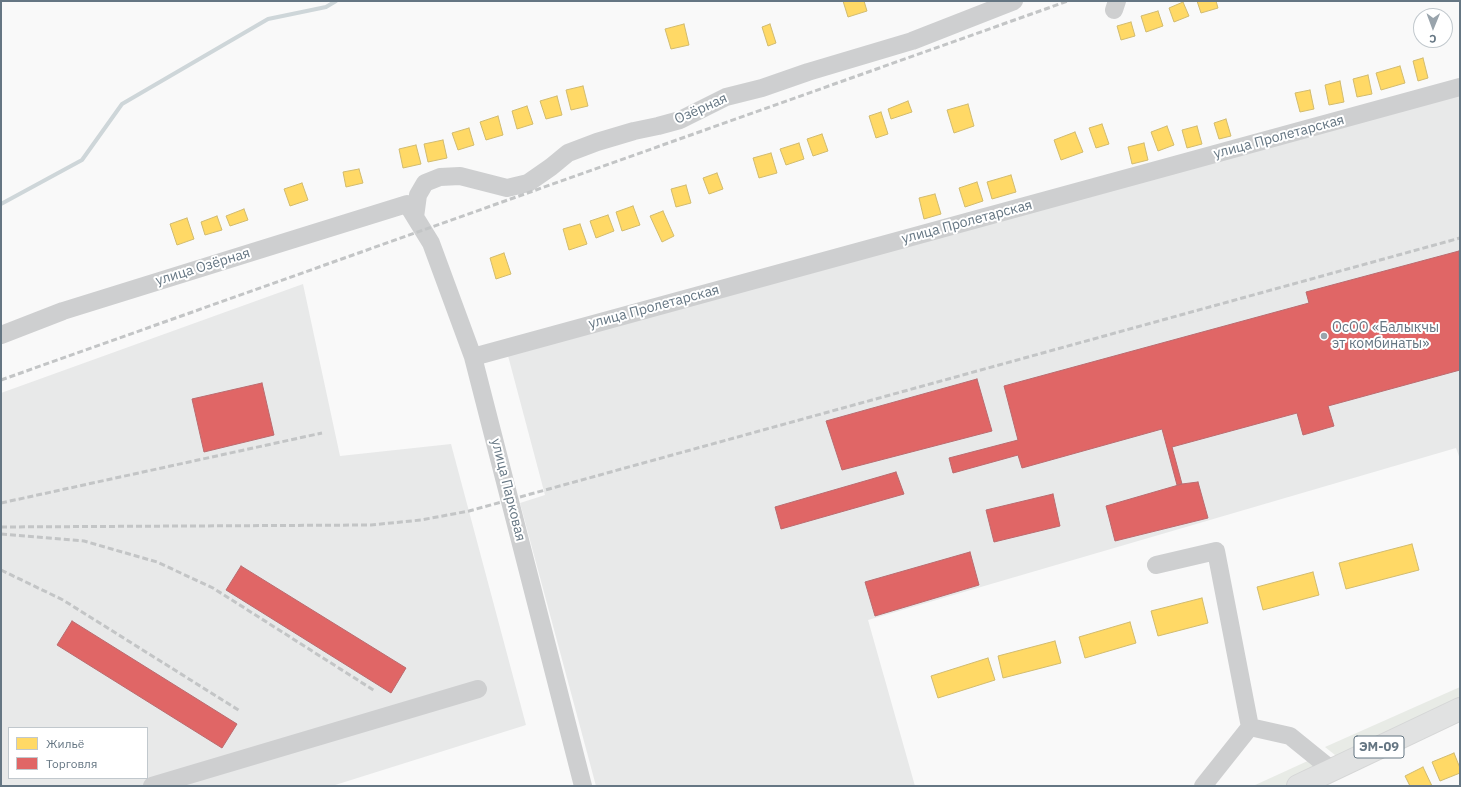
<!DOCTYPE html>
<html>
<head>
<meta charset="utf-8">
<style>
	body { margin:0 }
	#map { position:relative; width:1461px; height:787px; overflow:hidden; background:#f9f9f9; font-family:"IBM Plex Sans",sans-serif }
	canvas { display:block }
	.frame { position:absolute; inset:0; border:2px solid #657683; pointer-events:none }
	.legend { position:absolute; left:8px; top:727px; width:140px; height:52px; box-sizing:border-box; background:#fff; border:1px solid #c1c8cd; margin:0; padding:5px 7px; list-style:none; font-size:12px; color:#657683 }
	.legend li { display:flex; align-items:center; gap:8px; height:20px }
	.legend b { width:20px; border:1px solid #c1c8cd }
	.north { position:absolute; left:1413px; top:8px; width:40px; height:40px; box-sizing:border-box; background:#fff; border:1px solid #c1c8cd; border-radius:50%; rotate:181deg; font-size:11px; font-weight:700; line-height:16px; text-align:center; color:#657683 }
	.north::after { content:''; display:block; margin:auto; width:14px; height:18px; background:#99a4ac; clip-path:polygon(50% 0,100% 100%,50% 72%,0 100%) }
</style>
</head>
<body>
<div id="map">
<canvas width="1461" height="787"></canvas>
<div class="frame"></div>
<ul class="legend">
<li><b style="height:11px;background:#ffd966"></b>Жильё</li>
<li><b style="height:11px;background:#e06666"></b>Торговля</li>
</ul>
<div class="north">С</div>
</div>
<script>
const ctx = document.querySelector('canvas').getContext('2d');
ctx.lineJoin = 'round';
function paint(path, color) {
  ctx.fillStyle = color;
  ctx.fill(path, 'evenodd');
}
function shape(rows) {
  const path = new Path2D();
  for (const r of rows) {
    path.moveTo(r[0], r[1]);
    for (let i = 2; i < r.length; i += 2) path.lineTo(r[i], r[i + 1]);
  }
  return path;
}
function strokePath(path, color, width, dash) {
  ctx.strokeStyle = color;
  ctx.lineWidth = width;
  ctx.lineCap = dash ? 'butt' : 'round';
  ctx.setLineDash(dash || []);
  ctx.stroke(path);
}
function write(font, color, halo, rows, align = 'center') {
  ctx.font = font + ' "IBM Plex Sans",sans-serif';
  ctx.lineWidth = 4;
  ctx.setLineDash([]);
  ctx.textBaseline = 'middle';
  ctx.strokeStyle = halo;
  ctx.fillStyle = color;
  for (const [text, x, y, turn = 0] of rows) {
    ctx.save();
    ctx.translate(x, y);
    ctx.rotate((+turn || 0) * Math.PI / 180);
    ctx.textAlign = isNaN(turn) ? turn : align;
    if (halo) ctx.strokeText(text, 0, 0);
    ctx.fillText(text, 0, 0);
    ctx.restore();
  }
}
const built = shape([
	[1460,94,1460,459,1456,448,868,620,915,786,596,786,520,503,545,495,507,352],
	[303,284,340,456,451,444,526,725,332,786,1,786,1,393],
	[9,728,147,728,147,778,9,778]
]);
const green = shape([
	[1460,687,1460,709,1345,763,1325,747],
	[1312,759,1320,776,1298,786,1253,786]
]);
const homes = shape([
	[843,1,864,1,867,11,848,17,843,1],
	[1197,1,1216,1,1218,8,1201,13,1197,1],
	[1183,2,1189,16,1174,22,1169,8,1183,2],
	[1158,11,1163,26,1146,32,1141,16,1158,11],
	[1131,22,1135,36,1121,40,1117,26,1131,22],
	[684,24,689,45,671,49,665,29,684,24],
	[770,24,776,43,768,46,762,27,770,24],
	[1423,58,1428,78,1418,81,1413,61,1423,58],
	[1400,66,1405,83,1381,90,1376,73,1400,66],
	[1368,75,1372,94,1357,97,1353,79,1368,75],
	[1340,81,1344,102,1329,105,1325,85,1340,81],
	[583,86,588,106,571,110,566,90,583,86],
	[1310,90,1314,109,1300,112,1295,93,1310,90],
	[557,96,562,115,546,119,540,101,557,96],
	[908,101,912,112,891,119,888,109,908,101],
	[968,104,974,126,954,133,947,110,968,104],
	[527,106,533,124,517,129,512,111,527,106],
	[881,112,888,134,876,138,869,116,881,112],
	[498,116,503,135,486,140,480,122,498,116],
	[1226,119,1231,136,1219,139,1214,123,1226,119],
	[1102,124,1109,144,1096,148,1089,128,1102,124],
	[1167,126,1174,145,1158,151,1151,132,1167,126],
	[1197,126,1202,144,1187,148,1182,130,1197,126],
	[469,128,474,145,458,150,452,133,469,128],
	[1075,132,1083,152,1061,160,1054,140,1075,132],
	[822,134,828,151,813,156,807,139,822,134],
	[443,140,447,158,428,162,424,144,443,140],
	[799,143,804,159,786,165,780,149,799,143],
	[1144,143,1148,160,1132,164,1128,147,1144,143],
	[416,145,421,164,403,168,399,149,416,145],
	[771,153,777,173,759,178,753,158,771,153],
	[359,169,363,183,346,187,343,172,359,169],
	[717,173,723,189,709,194,703,178,717,173],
	[1011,175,1016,192,992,199,987,182,1011,175],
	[977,182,983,201,965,207,959,188,977,182],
	[302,183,308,200,290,206,284,189,302,183],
	[686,185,691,203,676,207,671,189,686,185],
	[935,194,941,214,924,219,919,198,935,194],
	[633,206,640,225,622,231,616,212,633,206],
	[244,209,248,220,230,226,226,216,244,209],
	[663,211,674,236,662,242,650,216,663,211],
	[608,215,614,231,596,238,590,221,608,215],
	[217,216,222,230,205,235,201,222,217,216],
	[187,218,194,239,177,245,170,224,187,218],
	[580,224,587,244,569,250,563,229,580,224],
	[504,253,511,274,496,279,490,258,504,253],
	[1412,544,1419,570,1346,589,1339,563,1412,544],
	[1313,572,1319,595,1263,610,1257,587,1313,572],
	[1202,598,1208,623,1158,636,1151,611,1202,598],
	[1130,622,1136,643,1085,658,1079,637,1130,622],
	[1055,641,1061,663,1003,678,998,656,1055,641],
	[988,658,995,680,938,698,931,676,988,658],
	[1454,753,1460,768,1460,773,1440,781,1432,762,1454,753],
	[1423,767,1432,786,1410,786,1405,776,1423,767]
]);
const shops = shape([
	[1459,251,1460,370,1328,406,1334,426,1303,435,1297,413,1172,447,1182,484,1177,485,1162,429,1022,468,1018,455,953,473,949,458,1018,440,1004,386,1309,303,1306,292,1459,251],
	[977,379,992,431,842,470,826,421,977,379],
	[262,383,274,435,204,452,192,399,262,383],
	[896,472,904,494,781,529,775,507,896,472],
	[1198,482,1208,518,1115,541,1106,506,1182,484,1198,482],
	[1053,494,1060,526,994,542,986,510,1053,494],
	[970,552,979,585,875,616,865,582,970,552],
	[241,566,406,668,391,693,226,590,241,566],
	[72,621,237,724,222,748,57,645,72,621]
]);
const stream = shape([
	[1,204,82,160,122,104,268,19,326,7,336,1]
]);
const minor = shape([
	[1114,10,1117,1],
	[415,217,418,195,425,183,440,177,460,176,507,188,528,183,551,167,568,153,597,142,634,131,658,126,680,120,726,97,762,88,808,72,912,41,1014,1],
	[1,335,63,311,407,204,431,243,473,357,583,786],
	[473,357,1460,87],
	[1156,565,1216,551,1250,727,1203,786],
	[1250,727,1290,736,1332,770],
	[152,786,478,689]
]);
const highway = shape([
	[1298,786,1460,709]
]);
const rail = shape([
	[1,380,1068,1],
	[1,503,322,433],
	[1,527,371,525,421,520,469,511,1460,238],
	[1,534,84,541,157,562,213,588,375,691],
	[1,570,63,600,240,711]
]);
const markers = [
	[1324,336,4,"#99a4ac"]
];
const shields = [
	[1379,747,50]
];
const shieldNames = [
	["ЭМ-09",1379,747]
];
const streetNames = [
	["Озёрная",701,109,-24],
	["улица Пролетарская",1279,137,-15],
	["улица Пролетарская",967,222,-15],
	["улица Озёрная",203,267,-17],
	["улица Пролетарская",654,307,-15],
	["улица Парковая",508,490,76]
];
const poiNames = [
	["ОсОО «Балыкчы",1332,328],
	["эт комбинаты»",1332,344]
];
paint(built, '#e8e9e9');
paint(green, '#e8ebe6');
paint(homes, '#ffd966');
strokePath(homes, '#d1bb6f', 1);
paint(shops, '#e06666');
strokePath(shops, '#bb6b6f', 1);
strokePath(stream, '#ced6d9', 4);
strokePath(highway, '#d5d6d6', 24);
strokePath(minor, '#cecfd0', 18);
strokePath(highway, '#e1e2e2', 22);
strokePath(rail, '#c3c5c6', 3, [6, 3]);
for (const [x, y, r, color] of markers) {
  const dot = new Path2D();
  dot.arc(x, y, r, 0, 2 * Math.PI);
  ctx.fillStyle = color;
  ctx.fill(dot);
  strokePath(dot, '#fff', 1.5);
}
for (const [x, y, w] of shields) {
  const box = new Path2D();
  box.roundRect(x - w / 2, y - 11, w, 22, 3);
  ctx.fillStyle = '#fff';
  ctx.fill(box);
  strokePath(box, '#657683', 1);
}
write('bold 13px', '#657683', null, shieldNames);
write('14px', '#657683', '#fff', streetNames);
write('14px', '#657683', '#fff', poiNames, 'left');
</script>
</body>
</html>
